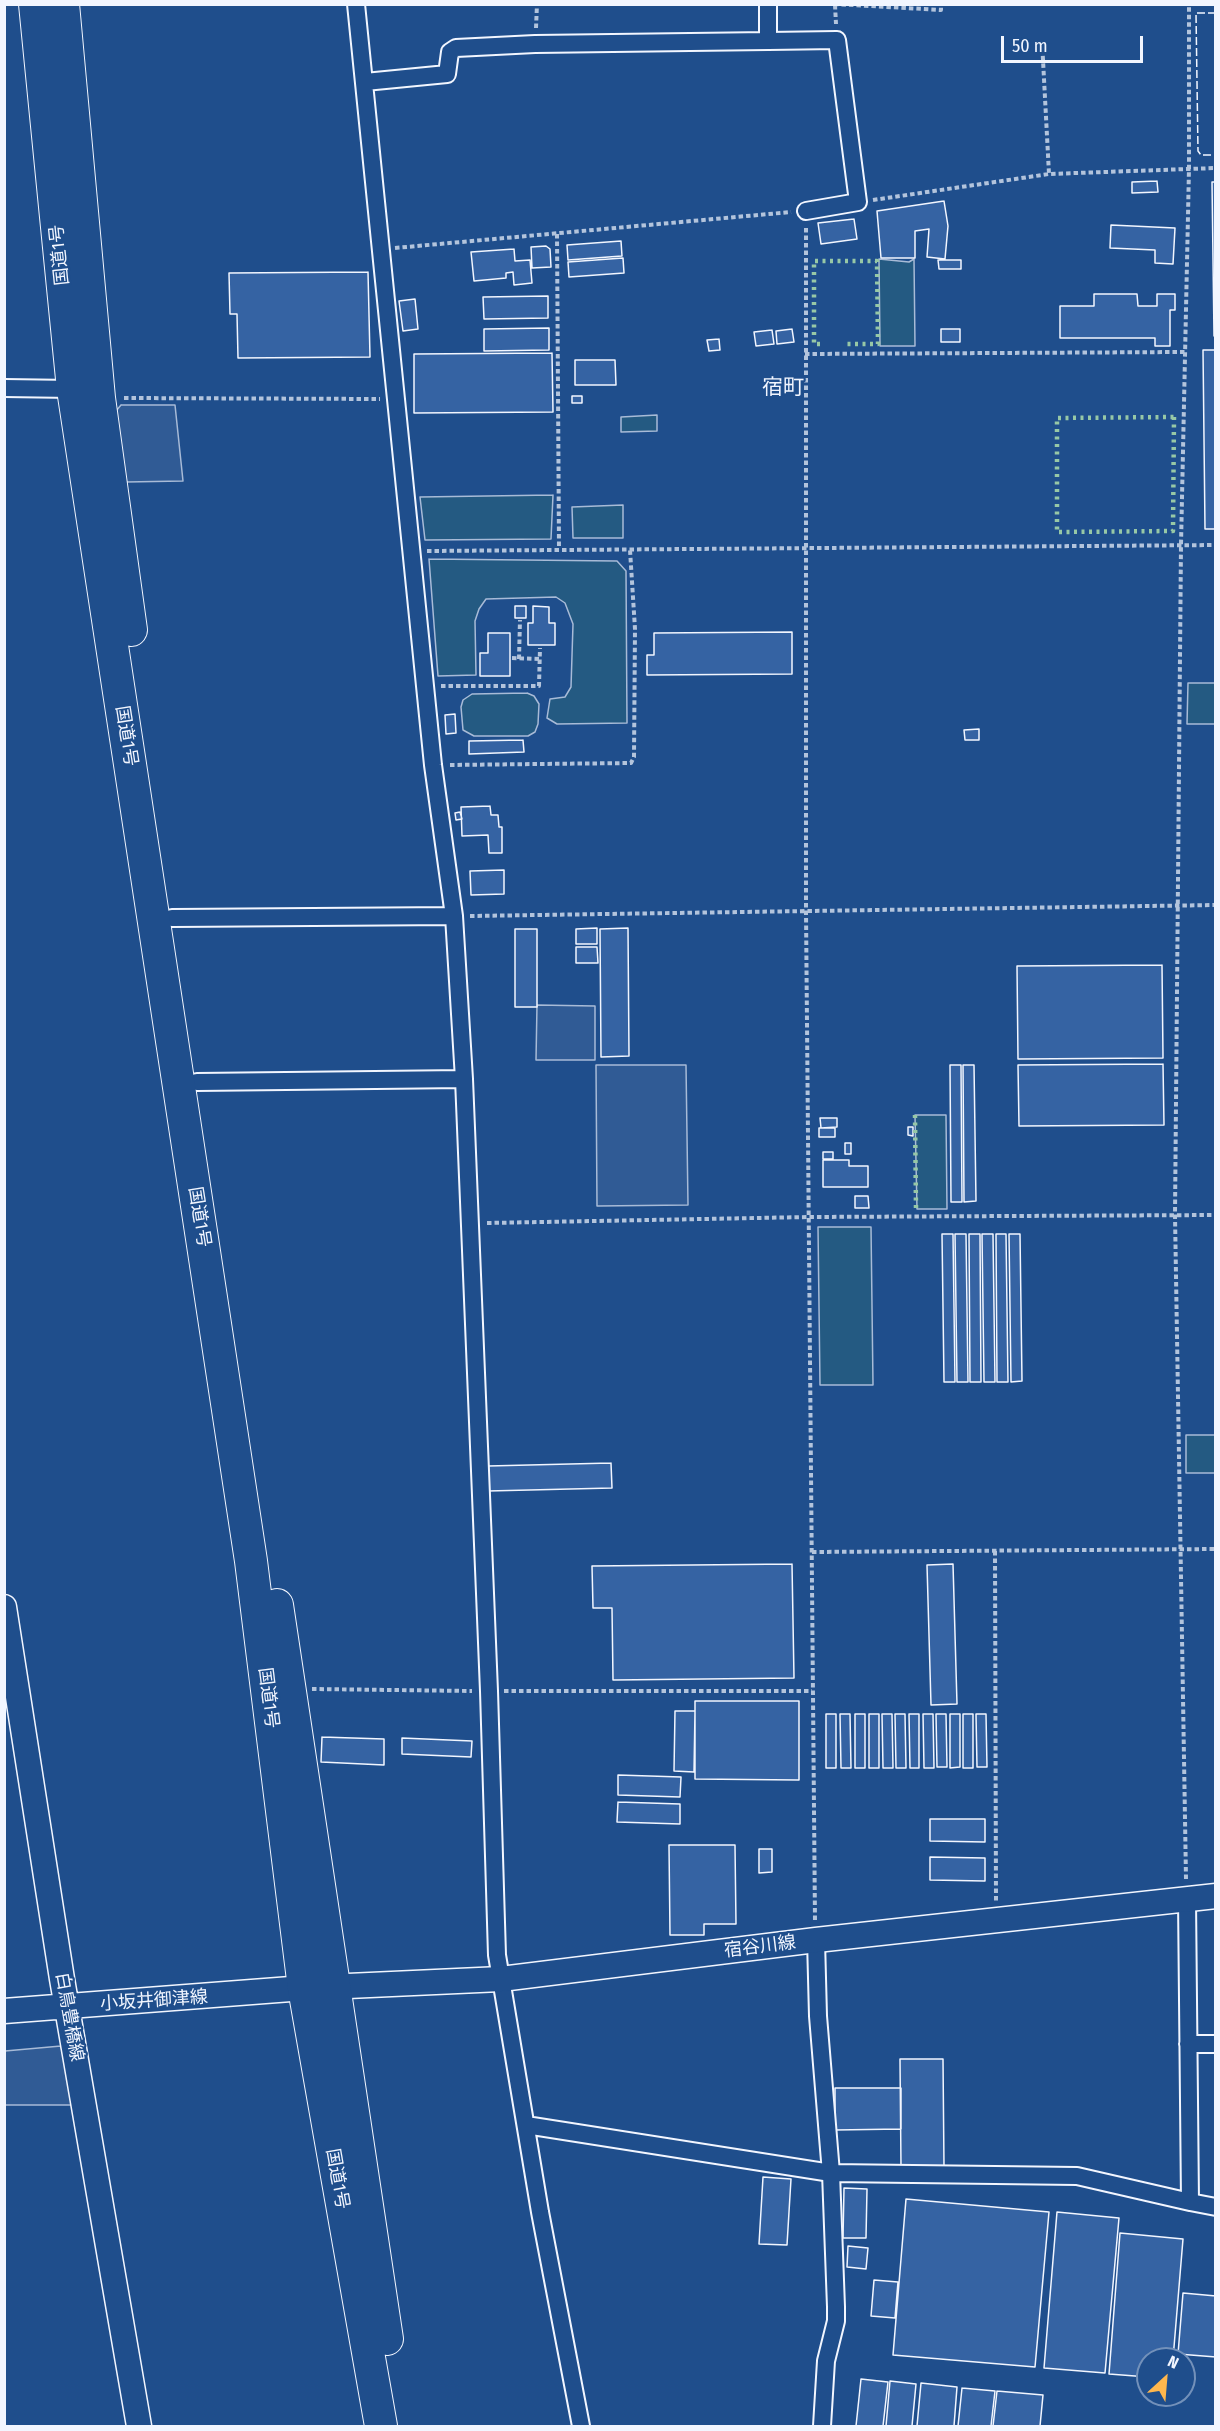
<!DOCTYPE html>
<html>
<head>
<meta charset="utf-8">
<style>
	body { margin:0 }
	#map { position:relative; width:1220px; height:2431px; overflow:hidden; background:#1f4e8c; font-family:"Fira Sans Condensed",sans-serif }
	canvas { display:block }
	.frame { position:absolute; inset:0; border:6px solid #f2f6ff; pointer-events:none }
	.north { position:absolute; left:1136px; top:2347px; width:60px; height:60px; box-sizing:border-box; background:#1f4e8c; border:2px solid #7391ba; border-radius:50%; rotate:26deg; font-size:16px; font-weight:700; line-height:24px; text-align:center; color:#f2f6ff }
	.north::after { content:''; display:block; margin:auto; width:21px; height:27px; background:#ffb74d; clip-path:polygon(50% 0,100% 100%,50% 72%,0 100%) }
	.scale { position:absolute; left:1001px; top:36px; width:142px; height:27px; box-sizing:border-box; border:3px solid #f2f6ff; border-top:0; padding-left:8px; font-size:18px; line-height:21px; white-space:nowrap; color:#f2f6ff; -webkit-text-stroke:4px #1f4e8c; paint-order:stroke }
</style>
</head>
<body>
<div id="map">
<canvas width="1220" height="2431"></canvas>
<div class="frame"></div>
<div class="north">N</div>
<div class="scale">50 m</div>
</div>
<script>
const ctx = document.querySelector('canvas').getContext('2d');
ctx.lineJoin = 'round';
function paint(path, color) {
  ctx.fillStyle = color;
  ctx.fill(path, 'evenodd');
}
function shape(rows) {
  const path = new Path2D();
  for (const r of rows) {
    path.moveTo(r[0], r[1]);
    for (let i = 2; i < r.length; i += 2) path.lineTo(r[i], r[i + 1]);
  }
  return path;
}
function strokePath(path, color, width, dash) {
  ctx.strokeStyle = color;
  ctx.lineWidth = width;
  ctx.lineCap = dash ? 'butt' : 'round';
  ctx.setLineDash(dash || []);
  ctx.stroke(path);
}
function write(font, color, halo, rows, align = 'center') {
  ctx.font = font + ' "Fira Sans Condensed","Noto Sans JP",sans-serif';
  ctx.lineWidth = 4.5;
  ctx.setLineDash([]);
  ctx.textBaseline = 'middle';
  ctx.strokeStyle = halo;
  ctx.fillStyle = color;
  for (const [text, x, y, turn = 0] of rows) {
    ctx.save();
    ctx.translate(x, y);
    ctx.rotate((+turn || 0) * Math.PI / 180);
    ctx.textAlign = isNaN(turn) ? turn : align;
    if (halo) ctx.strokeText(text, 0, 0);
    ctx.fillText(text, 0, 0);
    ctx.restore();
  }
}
const green = shape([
	[879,259,909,262,914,259,915,346,880,346,879,259],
	[657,415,657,431,621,432,621,417,657,415],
	[553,495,551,539,425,540,420,497,553,495],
	[623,505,623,538,573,538,572,507,623,505],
	[429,559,617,561,626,571,627,723,557,724,547,718,550,699,565,697,571,687,573,624,565,603,556,597,486,599,479,609,475,621,476,675,438,676,429,559],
	[1188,683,1215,683,1215,724,1187,724,1188,683],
	[527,693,534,696,539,704,538,724,535,732,528,736,474,736,463,730,461,707,463,700,472,694,527,693],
	[915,1115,946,1115,947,1209,917,1209,915,1115],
	[818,1227,871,1227,873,1385,820,1385,818,1227],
	[1186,1435,1215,1435,1215,1473,1186,1473,1186,1435]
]);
const parking = shape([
	[121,405,175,405,183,481,126,482,116,411,121,405],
	[537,1005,595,1006,595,1060,536,1060,537,1005],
	[596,1065,686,1065,688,1205,597,1206,596,1065],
	[61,2046,73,2105,5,2105,5,2051,61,2046]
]);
const building = shape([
	[1157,181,1158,192,1132,193,1132,182,1157,181],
	[1212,182,1216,182,1216,336,1214,336,1212,182],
	[944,201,948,226,945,259,927,257,929,229,915,231,915,258,881,258,877,211,944,201],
	[854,219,857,239,821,244,818,223,854,219],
	[1111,225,1175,228,1173,264,1155,263,1155,250,1110,248,1111,225],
	[621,241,622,256,568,260,567,245,621,241],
	[546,246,550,249,551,267,532,268,531,247,546,246],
	[514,249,515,261,530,260,532,283,514,285,513,272,506,273,506,278,474,281,471,252,514,249],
	[623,258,624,273,569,277,568,262,623,258],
	[938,260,961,260,961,269,939,269,938,260],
	[368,272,370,357,238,358,237,314,230,314,229,273,368,272],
	[1094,294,1137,294,1138,306,1157,306,1157,294,1175,294,1175,310,1170,310,1170,346,1155,346,1155,338,1060,338,1060,306,1094,306,1094,294],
	[548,296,548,318,484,319,483,297,548,296],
	[415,299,418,329,403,331,399,301,415,299],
	[549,328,549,350,484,351,484,329,549,328],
	[792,329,794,342,777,344,776,331,792,329],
	[941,329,960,329,960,342,941,342,941,329],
	[772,330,774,344,756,346,754,332,772,330],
	[719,339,720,350,709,351,707,340,719,339],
	[1203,350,1216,350,1216,529,1205,529,1203,350],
	[552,353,553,412,414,413,414,354,552,353],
	[575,360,615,360,616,385,575,385,575,360],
	[572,396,582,396,582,403,572,403,572,396],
	[515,606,526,606,526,618,515,618,515,606],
	[533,606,549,607,549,623,555,623,555,645,528,645,528,623,533,623,533,606],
	[792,632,792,674,647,675,647,655,654,655,654,633,792,632],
	[488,633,510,633,510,676,480,676,480,653,488,653,488,633],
	[455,714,456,733,446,734,445,715,455,714],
	[979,729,979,740,965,740,964,730,979,729],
	[523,740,524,752,469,754,469,741,523,740],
	[490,806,491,815,498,815,499,827,502,827,502,853,489,853,488,835,462,836,461,807,490,806],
	[460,812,462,819,456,820,455,813,460,812],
	[504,870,504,894,471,895,470,871,504,870],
	[597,928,597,944,576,944,576,929,597,928],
	[628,928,629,1056,601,1057,600,929,628,928],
	[515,929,537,929,537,1007,515,1007,515,929],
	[576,947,597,947,598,963,576,963,576,947],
	[1162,965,1163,1058,1018,1059,1017,966,1162,965],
	[1163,1064,1164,1125,1019,1126,1018,1065,1163,1064],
	[950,1065,961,1065,962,1202,951,1202,950,1065],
	[963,1065,974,1065,976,1201,964,1202,963,1065],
	[820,1118,837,1118,837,1127,821,1128,820,1118],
	[908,1127,913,1127,913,1136,908,1135,908,1127],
	[819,1128,835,1128,835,1137,819,1137,819,1128],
	[845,1143,851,1143,851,1154,845,1154,845,1143],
	[823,1152,833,1152,833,1159,823,1159,823,1152],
	[823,1160,849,1160,849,1166,868,1166,868,1187,823,1187,823,1160],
	[855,1196,868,1196,869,1208,855,1208,855,1196],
	[942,1234,953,1234,955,1382,944,1382,942,1234],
	[955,1234,966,1234,968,1382,957,1382,955,1234],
	[969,1234,980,1234,981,1382,970,1382,969,1234],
	[982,1234,993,1234,995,1382,984,1382,982,1234],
	[996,1234,1006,1234,1008,1382,997,1382,996,1234],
	[1009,1234,1020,1234,1022,1381,1011,1382,1009,1234],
	[611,1463,612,1488,488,1491,488,1466,611,1463],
	[792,1564,794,1678,613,1680,612,1608,593,1608,592,1566,792,1564],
	[953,1564,957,1704,931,1705,927,1565,953,1564],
	[695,1701,799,1701,799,1780,695,1779,695,1701],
	[675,1711,695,1711,694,1772,674,1771,675,1711],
	[826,1714,836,1714,836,1768,826,1768,826,1714],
	[840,1714,850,1714,851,1768,841,1768,840,1714],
	[855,1714,865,1714,865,1768,855,1768,855,1714],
	[869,1714,879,1714,879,1768,869,1768,869,1714],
	[882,1714,892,1714,893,1768,883,1768,882,1714],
	[895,1714,905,1714,906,1768,896,1768,895,1714],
	[909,1714,919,1714,919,1768,910,1768,909,1714],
	[923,1714,933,1714,934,1768,924,1768,923,1714],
	[936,1714,946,1714,947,1767,937,1767,936,1714],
	[950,1714,960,1714,960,1767,950,1768,950,1714],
	[963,1714,973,1714,973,1768,963,1768,963,1714],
	[976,1714,986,1714,987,1767,977,1767,976,1714],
	[322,1737,384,1739,384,1765,321,1762,322,1737],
	[402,1738,472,1741,471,1757,402,1754,402,1738],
	[618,1775,681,1777,680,1797,618,1795,618,1775],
	[618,1802,680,1804,680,1824,617,1822,618,1802],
	[930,1819,985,1819,985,1842,930,1841,930,1819],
	[669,1845,735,1845,736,1924,704,1924,704,1935,670,1935,669,1845],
	[759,1849,772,1849,772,1872,759,1873,759,1849],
	[930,1857,985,1858,985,1881,930,1880,930,1857],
	[900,2059,943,2059,944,2167,901,2167,900,2059],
	[835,2088,901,2088,901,2129,835,2130,835,2088],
	[763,2177,791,2179,787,2245,759,2244,763,2177],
	[844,2188,867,2189,866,2238,843,2238,844,2188],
	[906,2199,1049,2212,1035,2367,893,2355,906,2199],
	[1057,2212,1119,2218,1105,2373,1044,2368,1057,2212],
	[1120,2233,1183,2239,1173,2359,1148,2359,1148,2377,1109,2374,1120,2233],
	[848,2246,868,2248,866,2269,847,2267,848,2246],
	[874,2280,898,2282,895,2318,871,2316,874,2280],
	[1183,2293,1216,2296,1216,2357,1178,2354,1183,2293],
	[861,2379,888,2382,883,2426,856,2426,861,2379],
	[890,2381,916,2384,912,2426,886,2426,890,2381],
	[921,2383,957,2387,954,2426,917,2426,921,2383],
	[962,2388,995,2391,991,2426,958,2426,962,2388],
	[997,2391,1043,2395,1040,2426,993,2426,997,2391]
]);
const path = shape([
	[834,4,941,10,941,4],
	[835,5,836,24],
	[536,28,537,4],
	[1042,41,1049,174],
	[873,200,1049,174,1216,168],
	[806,228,806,911,815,1921],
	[557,234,559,548],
	[395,248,791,212],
	[805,354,1185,352],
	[124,398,380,399],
	[427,551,1216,545],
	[512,658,540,659],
	[519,659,520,620],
	[441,686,539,686,540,648],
	[450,765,631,763,634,757,635,629,630,550],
	[470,916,1216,905],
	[487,1223,810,1217,1216,1215],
	[995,1551,996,1901],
	[812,1552,1216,1549],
	[312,1689,472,1691],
	[504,1691,812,1691],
	[1186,1879,1175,1215,1181,545,1189,168,1189,4]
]);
const street = shape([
	[356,4,433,765,454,916,464,1079,489,1691,497,1955,540,2212,581,2426],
	[768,4,768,41,837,40,858,202,806,211],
	[365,82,447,74,450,52,456,48,535,44,768,41],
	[4,388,73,389],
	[172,918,454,916],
	[197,1082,464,1079],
	[816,1940,818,2016,831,2173,836,2307,836,2321,826,2361,822,2426],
	[1188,2044,1216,2044],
	[526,2125,831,2173,1077,2176,1190,2202,1187,1899],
	[1190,2202,1216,2207]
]);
const secondary = shape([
	[4,1607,62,1979,139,2426],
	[4,2011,304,1988,501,1979,816,1940,1216,1896]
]);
const highway = shape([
	[35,4,73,389,251,1561,304,1988,381,2426],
	[63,4,99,398,131,630],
	[277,1605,387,2339]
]);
const hedge = shape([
	[820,344,814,344,814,261,877,261,878,344,845,344],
	[1174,417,1173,531,1057,532,1057,418,1174,417],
	[915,1115,916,1209]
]);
const fence = shape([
	[1216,13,1196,13,1198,151,1201,155,1216,155]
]);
const streetNames = [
	["国道1号",60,255,-96],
	["国道1号",126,736,81],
	["国道1号",199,1217,81],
	["国道1号",268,1698,83],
	["宿谷川線",760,1947,-7],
	["小坂井御津線",154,2001,-4],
	["白鳥豊橋線",69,2017,80],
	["国道1号",337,2179,80]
];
const quarterNames = [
	["宿町",783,388]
];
paint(green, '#245a82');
strokePath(green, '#a8bbd7', 1.5);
paint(parking, '#305b95');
strokePath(parking, '#a8bbd7', 1.5);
paint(building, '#3563a3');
strokePath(building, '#f2f6ff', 1.5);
strokePath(street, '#f2f6ff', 20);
strokePath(secondary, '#f2f6ff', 27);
strokePath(highway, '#f2f6ff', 34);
strokePath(path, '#b3c4dc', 4, [4.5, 3]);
strokePath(street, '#1f4e8c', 16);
strokePath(secondary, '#1f4e8c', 24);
strokePath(highway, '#1f4e8c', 32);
strokePath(hedge, '#97c8a6', 4.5, [3, 4.5]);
strokePath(fence, '#f2f6ff', 1.5, [8, 3]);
write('18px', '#f2f6ff', '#1f4e8c', streetNames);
write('21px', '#f2f6ff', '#1f4e8c', quarterNames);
</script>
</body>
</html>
